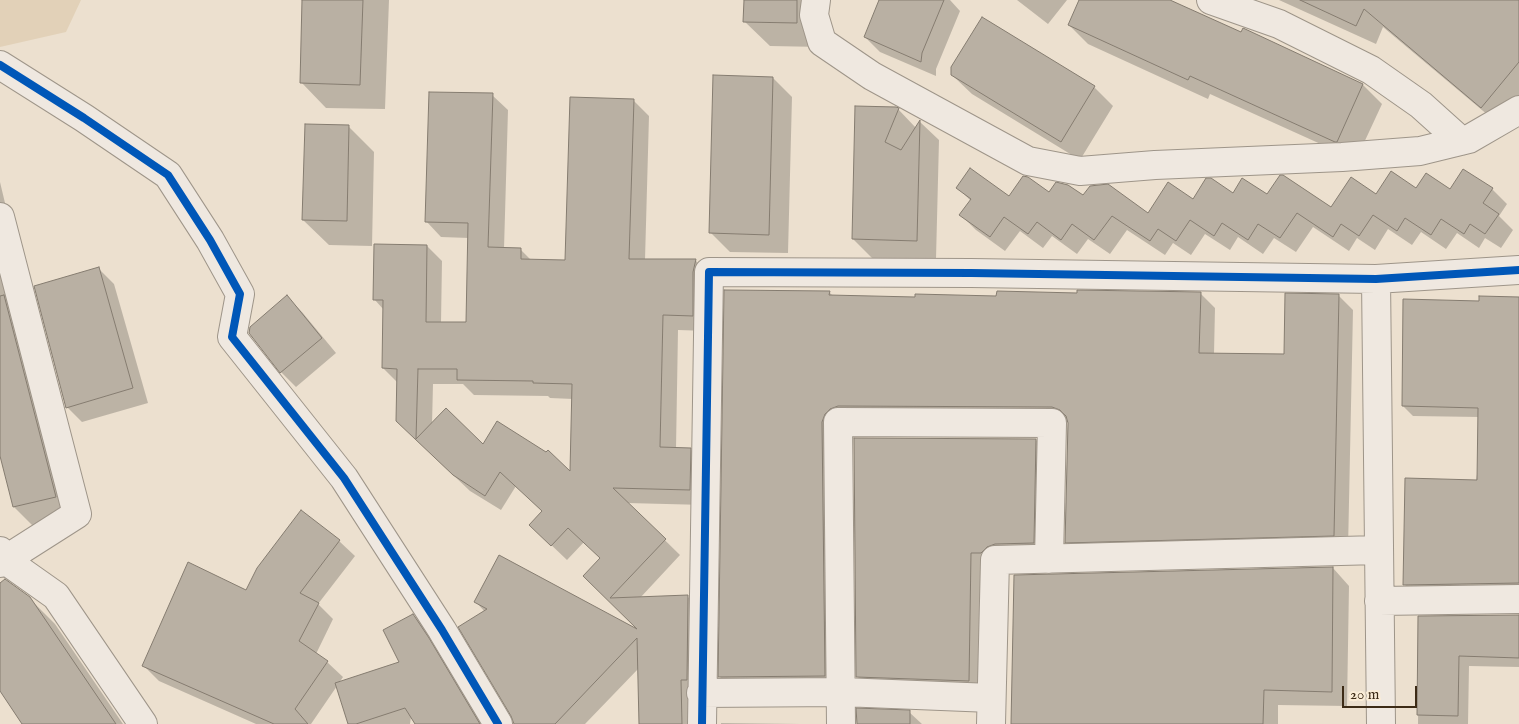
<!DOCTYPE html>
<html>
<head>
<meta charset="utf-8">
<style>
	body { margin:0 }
	#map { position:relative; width:1519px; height:724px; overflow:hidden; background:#ece0cf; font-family:"IM FELL English",serif }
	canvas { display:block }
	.scale { position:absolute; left:1342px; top:686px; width:75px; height:22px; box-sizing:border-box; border:2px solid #3d2b16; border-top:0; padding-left:6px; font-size:15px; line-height:18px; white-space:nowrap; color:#3d2b16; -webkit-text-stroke:4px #fbedd7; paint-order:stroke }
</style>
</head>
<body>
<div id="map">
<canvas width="1519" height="724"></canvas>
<div class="scale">20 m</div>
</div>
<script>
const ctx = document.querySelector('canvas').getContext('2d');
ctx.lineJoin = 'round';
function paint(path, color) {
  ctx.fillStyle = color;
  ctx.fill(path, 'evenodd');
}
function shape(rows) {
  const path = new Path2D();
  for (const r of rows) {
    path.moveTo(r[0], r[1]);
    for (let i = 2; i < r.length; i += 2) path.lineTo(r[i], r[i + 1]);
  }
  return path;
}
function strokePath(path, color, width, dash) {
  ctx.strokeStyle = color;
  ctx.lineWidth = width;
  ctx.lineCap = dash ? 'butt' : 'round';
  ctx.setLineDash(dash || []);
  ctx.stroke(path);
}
const green = shape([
	[0,0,81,0,66,32,0,47]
]);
const shadow = shape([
	[303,0,389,0,385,109,326,108,301,82],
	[745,0,823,0,822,47,770,46,744,21],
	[880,0,950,0,960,11,936,69,936,76,880,52,865,37],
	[1017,0,1067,0,1048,24],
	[1080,0,1167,0,1363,85,1382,104,1356,160,1210,94,1208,99,1088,44,1069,25],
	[1279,0,1519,0,1519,104,1501,126,1383,27,1376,44],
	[952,75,1094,87,1113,106,1080,160,972,94],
	[773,78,792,97,788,253,730,252,710,232],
	[492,95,508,110,504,249,520,249,531,260,566,261,634,101,649,116,645,260,696,261,711,276,708,331,678,330,676,449,690,449,706,464,705,505,627,503,680,555,640,598,688,597,703,612,697,724,640,724,639,668,585,724,515,724,485,612,476,602,641,632,584,576,601,559,584,542,567,560,546,540,543,512,516,486,501,510,470,491,413,437,398,383,383,368,384,310,374,299,427,246,442,261,441,323,467,324,469,238,441,237,426,221],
	[433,384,463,384,474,395,548,396,550,398,573,399,571,474,483,446,432,425],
	[856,107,898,109,916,128,920,122,939,140,936,259,872,258,853,239],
	[348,126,374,152,372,246,329,245,303,220],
	[0,182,81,522,39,532,14,507,0,452],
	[958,188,1009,198,1049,194,1083,197,1148,214,1194,200,1233,194,1268,196,1331,209,1376,196,1416,189,1450,191,1492,189,1507,204,1499,216,1513,230,1501,248,1485,238,1479,248,1457,233,1446,249,1421,232,1412,245,1388,229,1375,250,1357,238,1349,251,1313,227,1296,252,1274,238,1263,254,1238,237,1230,250,1205,234,1191,255,1173,243,1165,255,1127,230,1110,254,1088,239,1077,254,1052,236,1043,248,1020,231,1005,251,976,230,961,215,971,201],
	[99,269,114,284,148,403,82,422,67,407],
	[829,292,834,297,998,297,1078,294,1200,293,1215,308,1214,354,1285,355,1338,295,1353,310,1348,550,1081,557,1066,542,1068,422,854,421,846,423,840,691,735,692,720,677],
	[287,297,302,312,336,353,296,387,281,372],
	[1519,298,1519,593,1415,595,1405,585,1476,481,1479,461,1479,417,1413,416,1403,406,1480,302],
	[1036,440,1051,455,1048,558,1010,559,983,696,873,692,857,676],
	[339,541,355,556,318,604,333,619,316,654,327,662,343,677,339,683,401,663,413,615,428,631,485,724,415,724,411,717,410,724,349,724,337,686,311,724,256,724,159,681,144,666,247,591],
	[1333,568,1349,586,1347,706,1278,705,1278,724,1012,724],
	[0,584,29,598,55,624,123,724,24,724,0,689],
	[1519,616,1519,667,1469,666,1468,724,1418,724,1419,617],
	[909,712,922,724,858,724],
	[721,723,801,724,721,724]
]);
const building = shape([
	[302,0,363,0,360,85,300,83,302,0],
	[744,0,797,0,797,23,743,22,744,0],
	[879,0,944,0,922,53,921,62,864,37,879,0],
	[1079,0,1170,0,1241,32,1243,28,1363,84,1337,142,1335,142,1190,76,1188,80,1068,25,1079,0],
	[1300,0,1519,0,1519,62,1481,108,1364,9,1356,26,1300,0],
	[982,17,1095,86,1061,142,951,75,951,67,982,17],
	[713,75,773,77,769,235,709,233,713,75],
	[429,92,493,93,488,247,521,248,521,259,565,260,570,97,634,99,629,259,696,259,693,272,693,316,663,315,660,447,691,448,690,490,613,488,666,539,610,598,688,595,687,680,681,680,682,724,639,724,637,638,555,724,514,724,511,716,458,627,487,609,474,602,499,555,637,629,583,576,600,558,568,528,551,546,529,525,542,511,500,472,485,496,453,475,396,421,397,369,382,368,383,300,373,300,374,244,427,245,426,322,466,322,468,223,425,222,429,92],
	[418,369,457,369,457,380,533,381,533,383,572,384,570,471,548,450,546,452,497,421,483,444,446,408,416,439,418,369],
	[855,106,896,107,899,108,885,142,901,150,920,120,917,241,852,239,855,106],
	[305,124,349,125,347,221,302,220,305,124],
	[970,168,1009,196,1023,176,1028,177,1049,192,1056,182,1068,185,1083,195,1090,186,1108,184,1148,213,1168,182,1193,199,1206,178,1211,178,1233,193,1242,178,1267,194,1280,175,1283,175,1331,207,1351,177,1376,194,1391,171,1416,188,1426,173,1450,189,1463,169,1493,188,1483,203,1499,214,1485,234,1470,224,1464,234,1441,219,1431,235,1405,218,1397,231,1373,215,1359,236,1341,224,1333,237,1297,213,1280,238,1258,224,1248,240,1222,223,1214,236,1190,220,1176,241,1158,229,1150,241,1112,216,1094,240,1072,224,1061,240,1037,222,1028,234,1004,217,990,237,959,215,971,199,956,188,970,168],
	[99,267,133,388,66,408,34,286,99,267],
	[724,290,830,291,829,295,915,297,915,294,996,296,997,291,1077,293,1077,290,1201,292,1199,353,1284,354,1285,293,1339,294,1334,536,1065,543,1068,423,1066,416,1060,410,1052,407,838,406,830,409,825,414,822,422,825,676,718,677,724,290],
	[4,295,56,497,13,507,0,456,0,296,4,295],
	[287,295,322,338,280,373,249,333,250,327,287,295],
	[1479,296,1519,297,1519,583,1403,585,1405,478,1477,480,1478,408,1402,406,1403,299,1479,301,1479,296],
	[854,438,1036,439,1034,543,995,544,987,547,981,553,971,553,969,681,856,677,854,438],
	[301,510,340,540,300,593,319,603,299,641,328,661,295,709,308,724,274,724,142,666,188,562,246,590,257,568,301,510],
	[1333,567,1332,692,1264,690,1263,724,1011,724,1014,575,1333,567],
	[5,579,30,597,116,724,22,724,0,691,0,583,5,579],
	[413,614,429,638,480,724,415,724,405,708,356,724,348,724,335,683,399,662,383,630,413,614],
	[1519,615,1519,658,1459,656,1458,716,1417,715,1418,616,1519,615],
	[856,708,910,710,910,724,857,724,856,708]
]);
const minor = shape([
	[816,0,814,15,822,42,872,76,1028,161,1080,171,1155,165,1342,157,1420,151,1469,139,1519,110],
	[1211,0,1279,24,1371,70,1421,105,1461,141],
	[0,65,84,118,168,175,210,240,240,294,232,337,344,478,442,630,498,724],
	[0,217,77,514,0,563],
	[1376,279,1381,724],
	[0,551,5,560,56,596,143,724],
	[1379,601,1519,599],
	[701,693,842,692,991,698],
	[702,724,709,272,971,273,1376,279,1519,270],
	[841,724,838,422,1052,423,1049,559],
	[991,724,995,560,1379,550]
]);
const cycleway = shape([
	[0,65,84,118,168,175,210,240,240,294,232,337,344,478,442,630,498,724],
	[702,724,709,272,971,273,1376,279,1519,270]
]);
paint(green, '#e2d1b8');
paint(shadow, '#0003');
paint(building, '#b9b0a3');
strokePath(building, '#857c70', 1);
strokePath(minor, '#9e9589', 30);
strokePath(minor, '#efe8e0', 28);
strokePath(cycleway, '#0057b8', 8);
</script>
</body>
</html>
